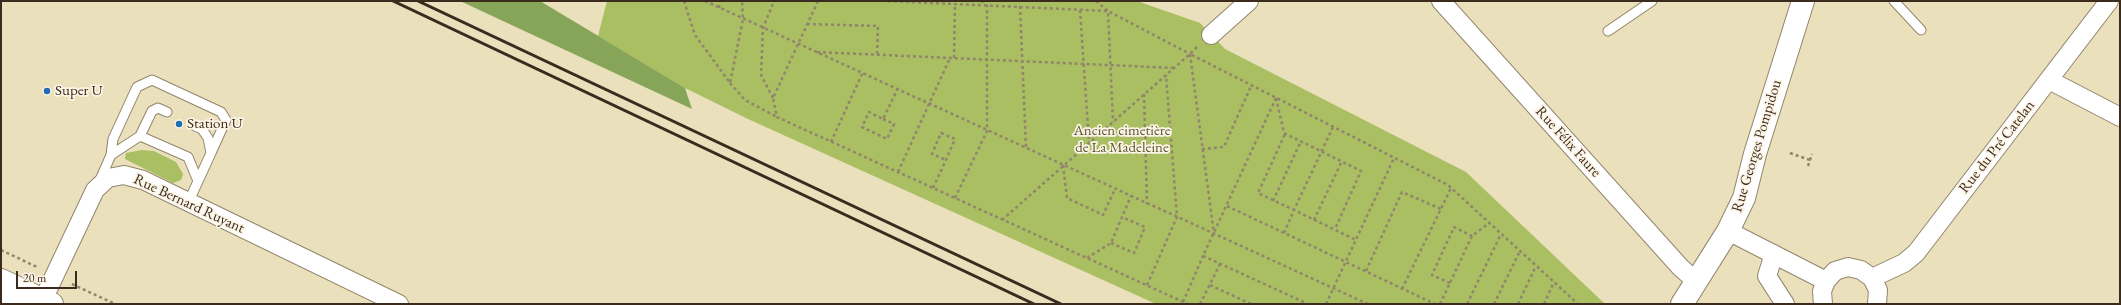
<!DOCTYPE html>
<html>
<head>
<meta charset="utf-8">
<style>
	body { margin:0 }
	#map { position:relative; width:2121px; height:305px; overflow:hidden; background:#eae0bc; font-family:"EB Garamond",serif }
	canvas { display:block }
	.frame { position:absolute; inset:0; border:2px solid #3b2a1e; pointer-events:none }
	.scale { position:absolute; left:16px; top:271px; width:61px; height:18px; box-sizing:border-box; border:2px solid #3b2a1e; border-top:0; padding-left:5px; font-size:12px; line-height:14px; white-space:nowrap; color:#3b2a1e; -webkit-text-stroke:3px #fcf5e5; paint-order:stroke }
</style>
</head>
<body>
<div id="map">
<canvas width="2121" height="305"></canvas>
<div class="frame"></div>
<div class="scale">20 m</div>
</div>
<script>
const ctx = document.querySelector('canvas').getContext('2d');
ctx.lineJoin = 'round';
function paint(path, color) {
  ctx.fillStyle = color;
  ctx.fill(path, 'evenodd');
}
function shape(rows) {
  const path = new Path2D();
  for (const r of rows) {
    path.moveTo(r[0], r[1]);
    for (let i = 2; i < r.length; i += 2) path.lineTo(r[i], r[i + 1]);
  }
  return path;
}
function strokePath(path, color, width, dash) {
  ctx.strokeStyle = color;
  ctx.lineWidth = width;
  ctx.lineCap = dash ? 'butt' : 'round';
  ctx.setLineDash(dash || []);
  ctx.stroke(path);
}
function write(font, color, halo, rows, align = 'center') {
  ctx.font = font + ' "EB Garamond",serif';
  ctx.lineWidth = 3.5;
  ctx.setLineDash([]);
  ctx.textBaseline = 'middle';
  ctx.strokeStyle = halo;
  ctx.fillStyle = color;
  for (const [text, x, y, turn = 0] of rows) {
    ctx.save();
    ctx.translate(x, y);
    ctx.rotate((+turn || 0) * Math.PI / 180);
    ctx.textAlign = isNaN(turn) ? turn : align;
    if (halo) ctx.strokeText(text, 0, 0);
    ctx.fillText(text, 0, 0);
    ctx.restore();
  }
}
const green = shape([
	[607,1,1137,1,1200,23,1225,49,1466,172,1605,304,1156,304,748,119,685,88,598,36],
	[142,150,154,151,176,162,183,174,181,180,173,183,125,159,126,153]
]);
const forest = shape([
	[460,1,540,1,685,88,692,109]
]);
const path = shape([
	[684,1,695,35,730,83,743,19,742,1],
	[705,1,1368,304],
	[818,1,773,98,777,117,1188,304],
	[888,1,1108,11,1190,54],
	[1096,1,1108,11,1113,122],
	[1020,6,1026,148],
	[719,8,720,1],
	[1080,10,1089,142],
	[807,24,878,26,877,55],
	[1197,47,1190,54,1448,185,1578,304],
	[817,52,1174,68],
	[1190,54,1214,234],
	[954,58,955,4],
	[730,83,745,100,777,117],
	[1144,94,1147,204],
	[773,98,761,75,763,28,774,1],
	[1276,98,1203,256,1308,304],
	[1276,98,1284,133,1361,171,1335,229],
	[883,119,894,124,887,139,862,127,869,112,883,119,897,90],
	[1333,127,1294,210,1356,240],
	[831,142,862,74],
	[1202,149,1224,147,1251,86],
	[1790,153,1810,160],
	[1063,165,1067,198,1103,215,1115,189],
	[1808,166,1812,154],
	[898,172,950,58],
	[933,188,946,160,955,139,941,133,932,154,946,160],
	[955,198,987,131,987,6,982,1],
	[1273,201,1301,141],
	[1227,206,1435,304],
	[1002,220,1190,54],
	[1314,220,1342,161],
	[1284,233,1294,210,1258,193,1285,134],
	[1111,243,1134,253,1145,227,1122,217],
	[1,250,37,267],
	[1087,258,1111,243,1131,196],
	[1366,271,1402,192,1441,209],
	[1450,283,1432,275,1454,227,1472,236],
	[72,284,115,304],
	[1147,285,1177,217,1166,75],
	[1210,285,1251,304],
	[1402,289,1451,188],
	[1183,302,1203,256],
	[1200,304,1220,264],
	[1326,304,1394,158],
	[1440,304,1472,236,1489,223],
	[1467,304,1501,234],
	[1494,304,1520,251],
	[1518,304,1536,266],
	[1544,304,1554,282]
]);
const service = shape([
	[1894,1,1921,30],
	[1608,31,1652,1],
	[140,136,188,157,198,181],
	[111,155,113,139,137,87,152,80,221,112,226,120,211,153],
	[99,182,111,155,140,136,152,111,158,108,167,112],
	[188,203,211,153,208,138,202,129,195,126]
]);
const minor = shape([
	[1441,1,1681,268,1696,281],
	[1211,35,1249,1],
	[2049,80,2120,117],
	[1728,231,1826,281],
	[1774,254,1767,276,1785,304],
	[1872,278,1904,263,1916,253,2109,1],
	[41,304,95,190,108,178,124,175,143,180,399,304],
	[1823,304,1822,291,1826,281,1835,271,1848,267,1861,270,1872,278,1878,290,1877,304]
]);
const tertiary = shape([
	[1,280,52,304],
	[1,299,13,304],
	[1682,304,1728,231,1744,198,1755,154,1803,1]
]);
const rail = shape([
	[393,1,1034,304],
	[418,1,1061,304]
]);
const markers = [
	[47,91,4,"#1f6fb2"],
	[179,124,4,"#1f6fb2"]
];
const poiNames = [
	["Super U",55,91],
	["Station U",187,124]
];
const parkNames = [
	["Ancien cimetière",1122,131],
	["de La Madeleine",1122,148]
];
const streetNames = [
	["Rue Félix Faure",1568,142,48],
	["Rue Georges Pompidou",1757,146,-73],
	["Rue du Pré Catelan",1997,147,-52],
	["Rue Bernard Ruyant",189,204,25]
];
paint(green, '#aabe62');
paint(forest, '#87a558');
strokePath(service, '#92856d', 11);
strokePath(minor, '#92856d', 20);
strokePath(tertiary, '#92856d', 24);
strokePath(path, '#92856d', 2.5, [3, 3]);
strokePath(service, '#fff', 9);
strokePath(minor, '#fff', 18);
strokePath(tertiary, '#fff', 22);
strokePath(rail, '#3b2a1e', 3);
for (const [x, y, r, color] of markers) {
  const dot = new Path2D();
  dot.arc(x, y, r, 0, 2 * Math.PI);
  ctx.fillStyle = color;
  ctx.fill(dot);
  strokePath(dot, '#fcf5e5', 1.5);
}
write('15px', '#3b2a1e', '#fcf5e5', poiNames, 'left');
write('15px', '#5c5632', '#fcf5e5', parkNames);
write('15px', '#3b2a1e', '#fcf5e5', streetNames);
</script>
</body>
</html>
